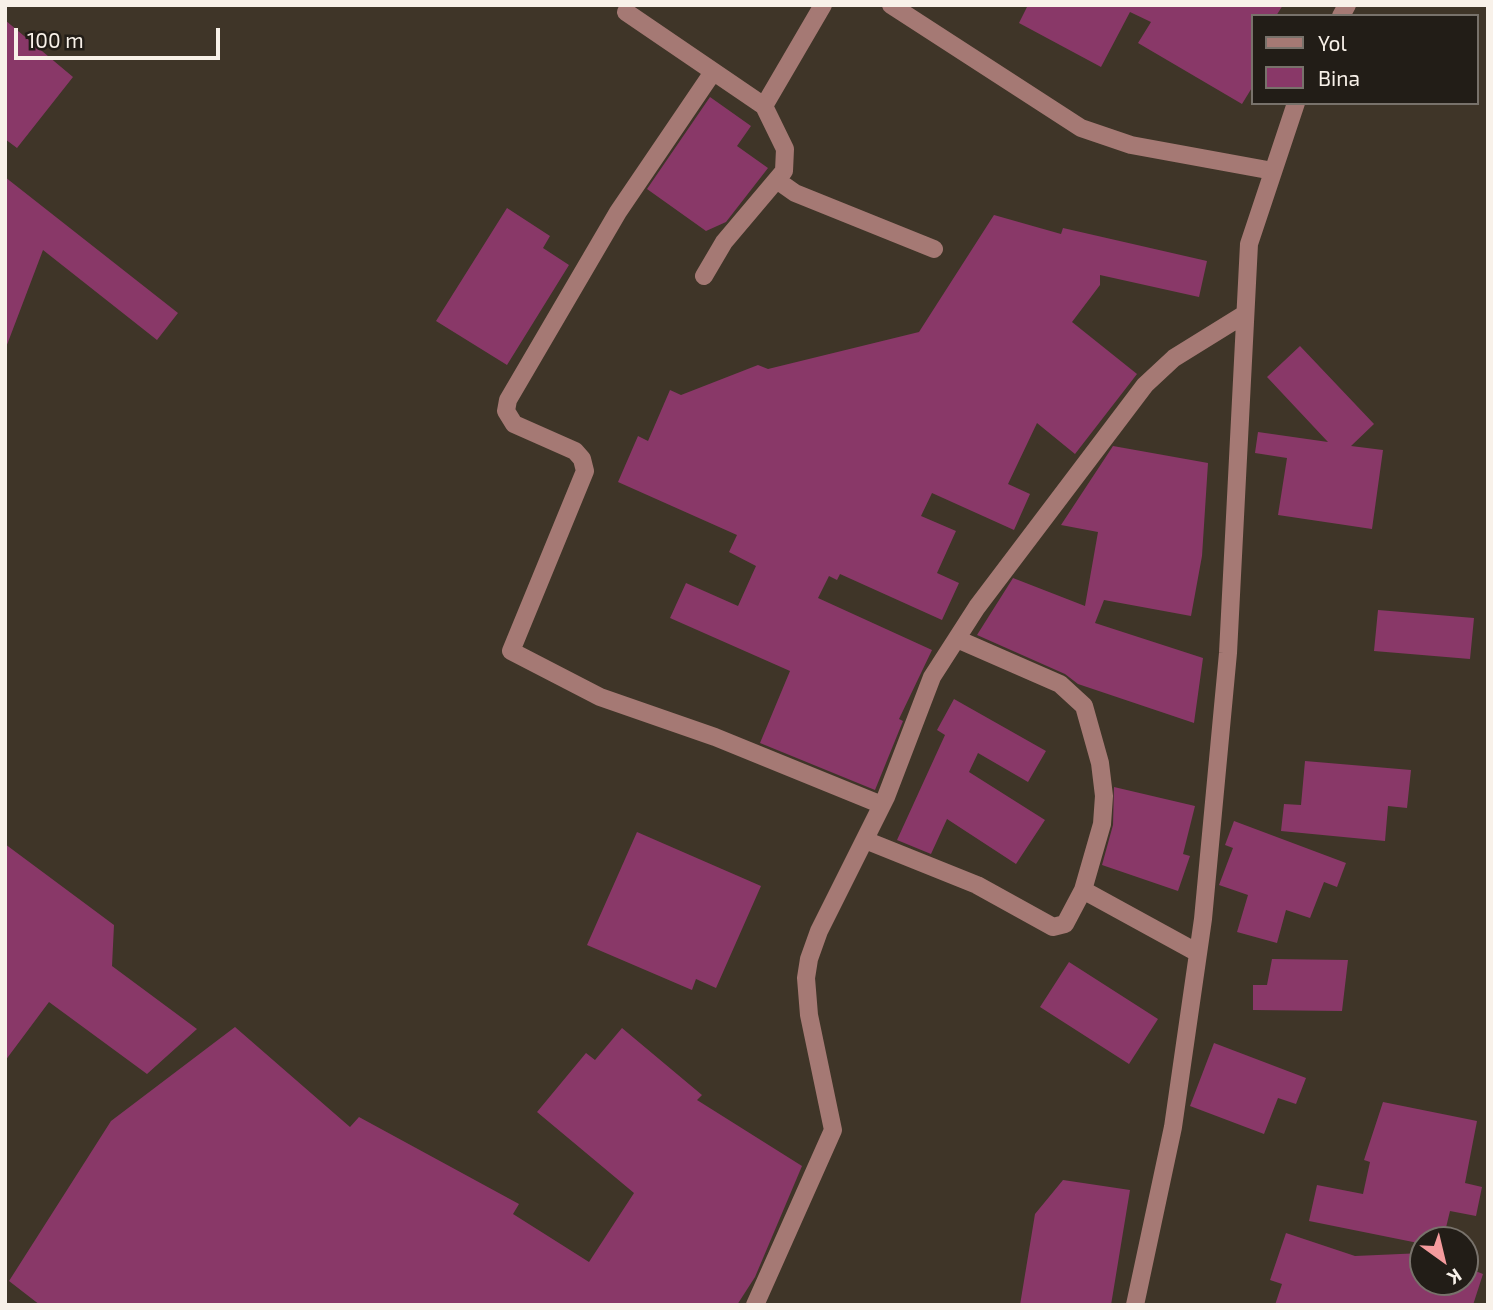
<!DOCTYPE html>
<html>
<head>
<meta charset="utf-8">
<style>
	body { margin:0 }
	#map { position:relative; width:1493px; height:1310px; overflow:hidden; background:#3f3528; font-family:"Exo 2",sans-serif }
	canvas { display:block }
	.frame { position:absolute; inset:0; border:7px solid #f8f1e9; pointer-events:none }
	.legend { position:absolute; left:1251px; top:14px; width:228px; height:91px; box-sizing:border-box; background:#221d17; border:2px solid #78726b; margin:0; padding:9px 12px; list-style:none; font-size:21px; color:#f8f1e9 }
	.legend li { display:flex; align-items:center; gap:14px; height:35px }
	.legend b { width:35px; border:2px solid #78726b }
	.north { position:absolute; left:1409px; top:1226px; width:70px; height:70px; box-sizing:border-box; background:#221d17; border:2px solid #78726b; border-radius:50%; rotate:146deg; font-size:19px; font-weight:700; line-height:28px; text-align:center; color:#f8f1e9 }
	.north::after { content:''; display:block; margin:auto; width:24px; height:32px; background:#f59b9d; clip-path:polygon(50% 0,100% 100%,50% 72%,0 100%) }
	.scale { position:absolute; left:14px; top:28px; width:206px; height:32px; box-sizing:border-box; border:4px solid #f8f1e9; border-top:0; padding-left:9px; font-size:21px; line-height:24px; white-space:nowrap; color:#f8f1e9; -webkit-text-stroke:5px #221d17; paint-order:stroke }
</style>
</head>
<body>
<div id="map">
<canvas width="1493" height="1310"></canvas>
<div class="frame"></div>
<ul class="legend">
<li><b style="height:9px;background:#a57974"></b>Yol</li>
<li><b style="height:19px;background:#893868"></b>Bina</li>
</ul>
<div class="north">K</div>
<div class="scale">100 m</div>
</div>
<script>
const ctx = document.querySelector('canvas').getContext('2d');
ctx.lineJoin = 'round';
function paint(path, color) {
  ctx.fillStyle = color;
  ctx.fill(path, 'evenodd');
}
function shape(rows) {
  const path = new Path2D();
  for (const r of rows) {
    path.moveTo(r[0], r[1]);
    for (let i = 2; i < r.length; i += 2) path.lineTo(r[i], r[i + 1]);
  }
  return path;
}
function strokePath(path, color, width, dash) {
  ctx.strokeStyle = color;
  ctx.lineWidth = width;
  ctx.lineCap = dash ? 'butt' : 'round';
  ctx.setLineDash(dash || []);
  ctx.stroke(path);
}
const building = shape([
	[1028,5,1283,5,1276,16,1253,16,1253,86,1242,104,1138,43,1151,22,1130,12,1101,67,1019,23],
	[5,20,73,77,17,148,5,139],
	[710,97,751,126,737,146,768,168,726,222,706,231,647,189],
	[5,177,178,313,157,340,43,250,5,350],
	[507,208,550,236,543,248,569,265,507,365,436,321],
	[994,215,1061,234,1063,228,1207,261,1199,297,1100,275,1100,285,1072,322,1137,374,1075,454,1037,423,1008,484,1030,494,1014,530,932,493,921,516,956,531,937,573,959,583,942,620,840,574,837,580,829,576,818,598,932,650,899,719,903,721,875,790,760,743,790,671,670,618,686,583,738,606,756,566,729,552,737,535,618,482,638,436,648,441,670,390,681,395,758,365,768,369,919,332],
	[1300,346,1374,424,1351,446,1383,450,1372,529,1278,515,1287,458,1255,453,1258,432,1328,442,1267,377],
	[1113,446,1208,463,1202,556,1191,616,1104,600,1095,623,1203,658,1194,723,1078,684,1065,674,977,635,1013,578,1085,606,1098,532,1061,525],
	[1378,610,1474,618,1470,659,1374,651],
	[954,699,1046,751,1028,782,978,753,969,772,1045,820,1016,864,947,819,931,854,897,840,945,735,937,730],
	[1305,761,1411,770,1407,808,1388,806,1385,841,1281,831,1284,804,1301,805],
	[1114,787,1195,806,1183,854,1190,856,1178,891,1102,865,1113,825],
	[1234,821,1346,863,1337,887,1324,882,1310,918,1286,910,1277,943,1237,932,1248,895,1219,885,1233,848,1225,845],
	[637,832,761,886,716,988,696,979,692,990,587,945],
	[5,844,114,925,112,966,197,1029,147,1074,49,1002,5,1061],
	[1272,959,1348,960,1342,1011,1253,1010,1253,985,1267,985],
	[1069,962,1158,1019,1129,1064,1040,1007],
	[235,1027,350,1127,359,1117,519,1204,513,1214,589,1262,634,1193,537,1112,586,1053,595,1060,622,1028,702,1095,697,1100,802,1166,755,1277,737,1305,40,1305,9,1281,111,1121],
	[1214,1043,1306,1078,1296,1104,1278,1098,1264,1134,1190,1106],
	[1383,1102,1477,1121,1465,1183,1482,1187,1476,1216,1450,1211,1443,1240,1423,1240,1423,1244,1309,1221,1317,1185,1363,1194,1370,1162,1364,1160],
	[1063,1180,1130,1190,1111,1305,1020,1305,1035,1214],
	[1286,1233,1355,1256,1423,1253,1423,1282,1465,1282,1465,1267,1483,1274,1473,1305,1275,1305,1282,1284,1270,1280]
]);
const minor = shape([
	[891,5,1081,128,1131,145,1273,171],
	[626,12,764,106,785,149,784,171,724,242,704,276],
	[1341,16,1347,5],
	[713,72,618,212,508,400,506,411,514,424,575,451,582,459,585,471,511,651,600,697,715,737,882,805],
	[764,106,823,5],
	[778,181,795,193,934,249],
	[957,639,1060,684,1084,706,1100,763,1104,796,1102,824,1083,890],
	[865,840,977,885,1053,927,1065,924,1083,890,1198,953],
	[755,1305,833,1130,809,1015,806,978,809,959,819,931,886,797,932,677,977,607,1145,385,1174,358,1245,314],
	[1135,1305,1173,1127,1203,919,1228,653,1249,244,1296,103]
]);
paint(building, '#893868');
strokePath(minor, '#a57974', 18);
</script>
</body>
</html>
